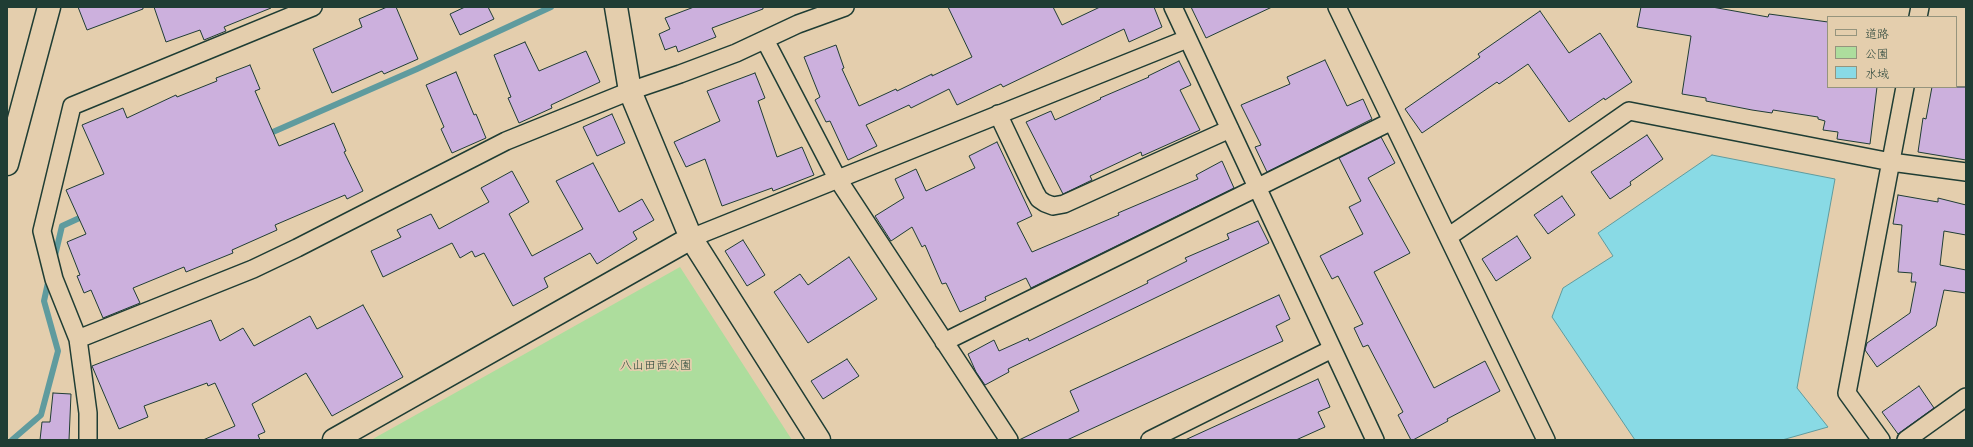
<!DOCTYPE html>
<html>
<head>
<meta charset="utf-8">
<style>
	body { margin:0 }
	#map { position:relative; width:1973px; height:447px; overflow:hidden; background:#e4cead; font-family:Itim,"Klee One",sans-serif }
	canvas { display:block }
	.frame { position:absolute; inset:0; border:8px solid #1f3d34; pointer-events:none }
	.legend { position:absolute; left:1827px; top:16px; width:130px; height:72px; box-sizing:border-box; background:#e4cead; border:1px solid #95947d; margin:0; padding:5px 7px; list-style:none; font-size:12px; color:#1f3d34 }
	.legend li { display:flex; align-items:center; gap:8px; height:20px }
	.legend b { width:20px; border:1px solid #95947d }
</style>
</head>
<body>
<div id="map">
<canvas width="1973" height="447"></canvas>
<div class="frame"></div>
<ul class="legend">
<li><b style="height:5px;background:#e4cead"></b>道路</li>
<li><b style="height:11px;background:#addd9d"></b>公園</li>
<li><b style="height:11px;background:#89dae5"></b>水域</li>
</ul>
</div>
<script>
const ctx = document.querySelector('canvas').getContext('2d');
ctx.lineJoin = 'round';
function paint(path, color) {
  ctx.fillStyle = color;
  ctx.fill(path, 'evenodd');
}
function shape(rows) {
  const path = new Path2D();
  for (const r of rows) {
    path.moveTo(r[0], r[1]);
    for (let i = 2; i < r.length; i += 2) path.lineTo(r[i], r[i + 1]);
  }
  return path;
}
function strokePath(path, color, width, dash) {
  ctx.strokeStyle = color;
  ctx.lineWidth = width;
  ctx.lineCap = dash ? 'butt' : 'round';
  ctx.setLineDash(dash || []);
  ctx.stroke(path);
}
function write(font, color, halo, rows, align = 'center') {
  ctx.font = font + ' Itim,"Klee One",sans-serif';
  ctx.lineWidth = 3.5;
  ctx.setLineDash([]);
  ctx.textBaseline = 'middle';
  ctx.strokeStyle = halo;
  ctx.fillStyle = color;
  for (const [text, x, y, turn = 0] of rows) {
    ctx.save();
    ctx.translate(x, y);
    ctx.rotate((+turn || 0) * Math.PI / 180);
    ctx.textAlign = isNaN(turn) ? turn : align;
    if (halo) ctx.strokeText(text, 0, 0);
    ctx.fillText(text, 0, 0);
    ctx.restore();
  }
}
const green = shape([
	[680,267,792,440,371,440]
]);
const water = shape([
	[1712,155,1835,179,1797,388,1828,427,1782,440,1635,440,1552,317,1563,288,1613,256,1598,233,1712,155]
]);
const stream = shape([
	[266,135,417,69,551,7],
	[54,260,62,226,86,215],
	[12,440,41,415,58,351,44,301,49,278]
]);
const building = shape([
	[78,7,143,7,143,9,87,30,78,7],
	[154,7,271,7,271,8,224,27,226,31,204,40,200,30,166,42,154,7],
	[387,7,396,7,418,59,384,74,382,71,332,93,313,49,362,27,359,19,387,7],
	[465,7,488,7,494,19,460,35,450,14,465,7],
	[694,7,763,7,763,9,712,28,716,37,678,52,676,46,665,50,659,34,670,29,665,18,694,7],
	[948,7,1053,7,1062,25,1100,7,1154,7,1162,27,1129,42,1124,29,1003,87,1001,84,957,105,949,89,911,108,909,105,866,125,877,146,848,160,830,121,826,122,815,100,820,97,804,57,836,45,844,68,842,69,859,106,896,89,897,91,932,74,932,76,972,57,948,7],
	[1191,7,1272,7,1206,38,1191,7],
	[1641,7,1712,7,1768,17,1769,14,1828,22,1828,87,1877,87,1870,144,1837,139,1838,132,1823,130,1825,121,1818,119,1818,117,1773,110,1772,113,1752,110,1706,101,1706,98,1682,94,1691,36,1637,27,1641,7],
	[1540,11,1569,53,1600,33,1632,82,1605,100,1604,98,1569,122,1528,64,1499,84,1497,82,1422,133,1405,109,1480,57,1478,54,1540,11],
	[525,42,539,71,586,51,600,82,551,105,552,108,519,123,508,98,511,97,494,55,525,42],
	[1325,60,1347,106,1363,99,1372,119,1267,172,1255,147,1261,145,1241,105,1290,84,1287,77,1325,60],
	[1179,61,1191,85,1180,90,1200,130,1142,156,1141,152,1090,176,1092,180,1063,194,1026,122,1051,111,1055,120,1101,99,1100,98,1149,77,1148,76,1179,61],
	[250,65,260,89,255,91,279,146,334,123,346,151,344,152,363,191,347,199,345,195,275,225,277,230,232,250,233,253,186,272,184,267,133,288,140,303,103,318,91,290,84,293,77,276,80,275,67,242,86,234,66,190,104,174,82,125,123,108,127,118,176,95,177,97,217,81,216,78,250,65],
	[456,72,474,115,476,114,486,138,452,153,441,129,444,127,426,85,456,72],
	[755,73,765,98,758,101,777,157,802,147,814,175,773,191,772,188,722,206,705,159,686,167,674,142,720,121,707,91,755,73],
	[1932,87,1966,87,1966,160,1918,152,1923,118,1926,119,1932,87],
	[612,114,625,143,597,156,583,127,612,114],
	[1647,135,1663,159,1630,182,1631,185,1610,199,1591,172,1647,135],
	[1381,137,1395,163,1368,178,1410,253,1374,272,1434,388,1485,361,1500,391,1447,419,1448,421,1413,440,1411,440,1398,415,1403,412,1368,345,1363,347,1354,328,1363,324,1338,276,1332,279,1320,256,1363,234,1349,207,1361,201,1339,158,1381,137],
	[997,142,1032,216,1017,223,1032,252,1119,215,1118,213,1198,179,1196,175,1222,161,1234,188,1031,288,1026,278,985,297,986,300,960,312,946,283,942,284,925,245,922,247,912,227,891,241,875,216,904,198,895,179,916,169,926,191,975,168,969,156,997,142],
	[593,163,619,212,642,199,654,220,633,232,637,239,597,264,590,253,544,278,548,287,513,306,484,253,475,257,472,251,460,258,452,243,383,277,371,251,401,237,397,230,431,214,439,229,489,202,481,188,512,171,529,202,509,214,532,256,583,229,556,181,593,163],
	[1898,195,1938,202,1938,198,1966,205,1966,235,1944,231,1940,265,1966,270,1966,293,1944,290,1936,326,1877,367,1865,350,1867,343,1910,313,1916,282,1911,282,1912,273,1898,272,1902,225,1893,224,1898,195],
	[1562,196,1575,215,1548,234,1534,215,1562,196],
	[1258,221,1269,243,1008,369,1009,372,985,385,976,372,968,354,994,340,999,351,1028,338,1029,341,1148,283,1147,281,1187,261,1185,258,1229,239,1227,234,1258,221],
	[1517,236,1531,258,1496,281,1482,259,1517,236],
	[743,240,765,275,747,286,725,251,743,240],
	[849,257,877,299,808,343,774,292,800,274,808,285,849,257],
	[1279,295,1290,319,1276,326,1283,341,1067,440,1019,440,1079,411,1070,391,1279,295],
	[363,305,403,377,332,416,306,373,252,404,265,432,258,435,260,440,203,440,235,426,215,383,208,386,207,383,144,406,148,417,119,429,92,366,211,320,220,341,243,328,254,346,310,316,317,329,363,305],
	[847,359,859,376,823,399,811,381,847,359],
	[1318,379,1330,407,1318,412,1325,427,1296,440,1185,440,1318,379],
	[1919,386,1934,408,1898,434,1882,412,1919,386],
	[53,393,71,394,69,440,40,440,42,422,50,422,53,393]
]);
const street = shape([
	[1173,7,1375,440],
	[1337,7,1546,440],
	[1918,17,1920,7],
	[765,40,837,178,1009,440],
	[998,114,1035,192,1039,199,1045,203,1053,206,1064,204,1230,129],
	[1448,237,1629,111,1891,162,1966,172],
	[691,238,1187,39],
	[78,339,54,279,42,231,72,106,313,7],
	[944,342,1392,121],
	[88,440,88,413,78,339,253,269,297,248,506,141,630,91,680,74,736,53,798,24,845,7],
	[1150,440,1332,349],
	[1881,440,1847,393,1905,87],
	[1906,440,1966,397]
]);
const secondary = shape([
	[691,238,819,440],
	[334,440,691,238,630,91,616,7]
]);
const highway = shape([
	[7,164,49,7]
]);
const parkNames = [
	["八山田西公園",656,366]
];
paint(green, '#addd9d');
paint(water, '#89dae5');
strokePath(water, '#5f9b9e', 1);
strokePath(stream, '#5f9b9e', 6);
paint(building, '#ccb0dd');
strokePath(building, '#1f3d34', 1);
strokePath(street, '#1f3d34', 20);
strokePath(secondary, '#1f3d34', 25);
strokePath(highway, '#1f3d34', 25);
strokePath(street, '#e4cead', 17);
strokePath(secondary, '#e4cead', 22);
strokePath(highway, '#e4cead', 22);
write('12px', '#264539', '#e4cead', parkNames);
</script>
</body>
</html>
